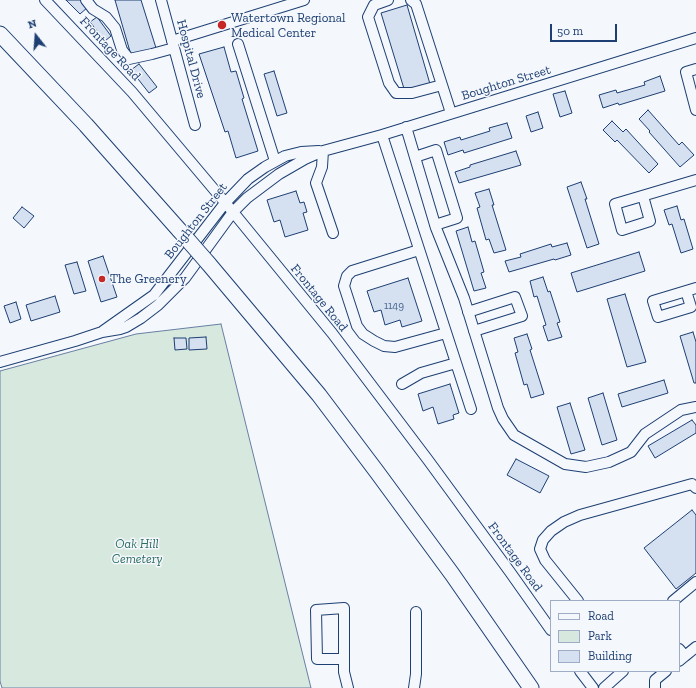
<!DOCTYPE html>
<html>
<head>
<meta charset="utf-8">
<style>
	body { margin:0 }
	#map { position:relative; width:696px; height:688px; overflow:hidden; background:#f4f7fb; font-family:"Zilla Slab",serif }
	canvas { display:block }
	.legend { position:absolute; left:550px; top:600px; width:130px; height:72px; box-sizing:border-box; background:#f4f7fb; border:1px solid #9eadc5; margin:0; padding:5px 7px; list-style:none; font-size:12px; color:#1d3f73 }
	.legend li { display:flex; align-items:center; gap:8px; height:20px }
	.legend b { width:20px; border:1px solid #9eadc5 }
	.north { position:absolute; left:16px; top:16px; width:40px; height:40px; -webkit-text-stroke:3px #f4f7fb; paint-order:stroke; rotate:343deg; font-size:11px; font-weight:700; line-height:16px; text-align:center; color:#1d3f73 }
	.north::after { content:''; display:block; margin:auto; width:14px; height:18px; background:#1d3f73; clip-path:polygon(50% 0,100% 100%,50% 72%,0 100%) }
	.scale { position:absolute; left:550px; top:24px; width:67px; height:18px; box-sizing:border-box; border:2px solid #1d3f73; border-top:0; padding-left:5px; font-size:12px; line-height:14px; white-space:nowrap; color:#1d3f73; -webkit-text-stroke:3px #f4f7fb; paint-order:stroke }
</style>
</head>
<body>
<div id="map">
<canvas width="696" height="688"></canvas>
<ul class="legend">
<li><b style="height:5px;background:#f4f7fb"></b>Road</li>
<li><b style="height:11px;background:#d7e8df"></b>Park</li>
<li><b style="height:11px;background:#d5e0f0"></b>Building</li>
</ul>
<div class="north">N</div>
<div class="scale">50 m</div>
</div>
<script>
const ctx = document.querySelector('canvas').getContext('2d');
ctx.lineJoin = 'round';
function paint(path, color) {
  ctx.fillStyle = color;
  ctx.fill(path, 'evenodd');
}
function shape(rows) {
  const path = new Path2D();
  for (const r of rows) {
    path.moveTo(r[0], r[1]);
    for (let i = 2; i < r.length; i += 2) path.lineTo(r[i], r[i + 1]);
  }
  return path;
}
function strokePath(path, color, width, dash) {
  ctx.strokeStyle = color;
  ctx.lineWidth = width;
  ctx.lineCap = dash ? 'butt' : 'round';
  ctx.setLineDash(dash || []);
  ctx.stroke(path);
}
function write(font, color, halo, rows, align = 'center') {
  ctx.font = font + ' "Zilla Slab",serif';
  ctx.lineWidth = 3;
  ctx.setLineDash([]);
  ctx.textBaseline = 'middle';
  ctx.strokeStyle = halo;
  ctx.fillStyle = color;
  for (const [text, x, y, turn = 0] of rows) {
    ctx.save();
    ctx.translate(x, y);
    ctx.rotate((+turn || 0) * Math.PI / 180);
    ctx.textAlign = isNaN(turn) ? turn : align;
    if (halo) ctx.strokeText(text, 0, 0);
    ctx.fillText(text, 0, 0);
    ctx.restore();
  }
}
const green = shape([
	[221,324,311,688,2,688,0,681,0,371,136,334,221,324]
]);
const building = shape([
	[66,0,81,0,88,7,80,14,66,0],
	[115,0,141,0,156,48,131,55,115,0],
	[407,5,430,84,405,92,381,13,407,5],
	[97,17,111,36,105,41,90,22,97,17],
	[224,47,231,72,236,71,244,98,242,99,258,151,236,158,228,131,225,132,199,54,224,47],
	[139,64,157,87,149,93,131,70,139,64],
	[274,71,287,113,277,116,264,74,274,71],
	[660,76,665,91,619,105,618,103,603,108,599,95,616,90,617,93,645,85,644,82,660,76],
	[565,91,572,113,560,117,553,94,565,91],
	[648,110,679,145,682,142,694,155,680,167,649,132,650,131,639,119,648,110],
	[538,112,543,128,531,132,526,116,538,112],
	[612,121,623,132,626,129,658,164,649,173,617,140,615,142,603,130,612,121],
	[507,123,512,138,464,153,463,150,448,155,444,142,460,137,461,140,490,131,489,128,507,123],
	[516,151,521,165,459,183,455,172,470,167,470,165,516,151],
	[581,182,587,199,585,199,599,244,587,248,567,187,581,182],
	[489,189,494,205,492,205,506,250,494,253,489,239,486,240,477,208,480,207,475,193,489,189],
	[296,191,300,203,304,202,307,212,303,213,308,230,285,237,280,220,274,222,267,200,296,191],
	[677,206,681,220,684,219,693,249,681,253,672,224,669,225,664,210,677,206],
	[22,207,34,216,24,228,13,218,22,207],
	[468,227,472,242,475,241,484,272,481,273,486,288,474,291,456,231,468,227],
	[567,243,571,255,555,260,554,259,509,272,505,261,521,257,520,254,551,244,552,247,567,243],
	[639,252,645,271,577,292,571,273,639,252],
	[103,256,117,297,101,302,88,261,103,256],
	[77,262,86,291,74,294,65,265,77,262],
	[543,277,548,292,550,291,560,322,557,323,562,337,548,341,543,326,546,325,537,296,534,297,530,281,543,277],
	[408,278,422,321,402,327,400,320,385,325,381,310,374,312,367,291,408,278],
	[625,294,646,362,627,367,607,299,625,294],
	[55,296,60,312,31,321,26,305,55,296],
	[16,302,21,319,10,323,4,306,16,302],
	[693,332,696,342,696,383,694,383,680,336,693,332],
	[527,334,532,349,530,350,544,394,531,398,527,384,524,385,515,353,518,352,514,338,527,334],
	[206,337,207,349,189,350,189,338,206,337],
	[174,338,186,338,187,349,175,350,174,338],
	[664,380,668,393,622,407,618,394,664,380],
	[450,384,459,413,453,415,454,419,438,424,433,407,423,411,418,394,450,384],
	[603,393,617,440,602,445,588,398,603,393],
	[570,403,585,450,571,454,557,407,570,403],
	[692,420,696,425,696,433,655,458,648,446,692,420],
	[516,459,549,476,540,493,507,475,516,459],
	[692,510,696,515,696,573,676,589,644,548,692,510]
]);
const minor = shape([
	[45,0,132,92,233,212,332,333,428,460,510,572,551,630],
	[86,0,93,9,106,17,115,28,122,50,129,59,152,54,174,48],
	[161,0,195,125],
	[388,0,374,5,368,17,389,83,396,93,412,93,442,85],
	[411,0,416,4,451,113],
	[172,41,304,0],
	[238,44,275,161],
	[696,69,686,72,696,110],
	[406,127,436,228,464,298,498,408,503,419,514,435,565,464,586,467,609,462,631,452,645,434,681,410,696,407],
	[382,135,471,409],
	[323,151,322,167,316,183,333,233],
	[415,157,436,150,457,218,435,225],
	[643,196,650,221,622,230,615,204,696,180],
	[419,250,352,271,347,276,344,286,357,326,363,334,374,341,384,346,395,347,446,333],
	[686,291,691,307,658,317,653,301,696,288],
	[468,312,515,297,522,316,474,331],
	[103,331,154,295,225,203,248,179,265,167,285,156,301,152,319,151],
	[0,362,75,341,102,332,120,329,126,327,141,318,158,305,185,278,233,212,247,198,279,174,305,159,323,151,382,135,696,38],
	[402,384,421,373,456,363],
	[578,601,545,560,540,549,543,540,551,531,564,522,580,515,692,484,696,488],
	[673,601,696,582],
	[679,649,685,656,679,661],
	[685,656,696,647],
	[343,659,317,659,316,610,344,608,344,672,348,688],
	[580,671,593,688],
	[414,688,416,674,416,612],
	[604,688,623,671],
	[655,688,655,680,666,671]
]);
const highway = shape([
	[0,34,86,125,180,231],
	[208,263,319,395,377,472,452,574,531,688]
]);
const highwayBridge = shape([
	[180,231,208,263]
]);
const markers = [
	[222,25,5,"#c62828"],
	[102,279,4,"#c62828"]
];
const numberNames = [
	["1149",394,306]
];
const poiNames = [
	["Watertown Regional",231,18],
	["Medical Center",231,33],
	["The Greenery",110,279]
];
const streetNames = [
	["Frontage Road",110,49,47],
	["Hospital Drive",191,59,75],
	["Boughton Street",506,83,-17],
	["Boughton Street",196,221,-52],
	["Frontage Road",319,298,51],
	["Frontage Road",515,557,54]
];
const parkNames = [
	["Oak Hill",137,544],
	["Cemetery",137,559]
];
paint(green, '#d7e8df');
strokePath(green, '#687fa3', 1);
paint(building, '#d5e0f0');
strokePath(building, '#1d3f73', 1);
strokePath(minor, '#1d3f73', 12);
strokePath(highway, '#1d3f73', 17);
strokePath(minor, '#f4f7fb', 10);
strokePath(highway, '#f4f7fb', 15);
strokePath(highwayBridge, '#1d3f73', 17, []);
strokePath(highwayBridge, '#f4f7fb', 15);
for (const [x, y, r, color] of markers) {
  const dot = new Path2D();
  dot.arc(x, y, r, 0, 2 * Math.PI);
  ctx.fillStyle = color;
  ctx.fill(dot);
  strokePath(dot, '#f4f7fb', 1.5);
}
write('11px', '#4b6792', null, numberNames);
write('13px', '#1d3f73', '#f4f7fb', poiNames, 'left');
write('13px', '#1d3f73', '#f4f7fb', streetNames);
write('italic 13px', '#2c6c60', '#f4f7fb', parkNames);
</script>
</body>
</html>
